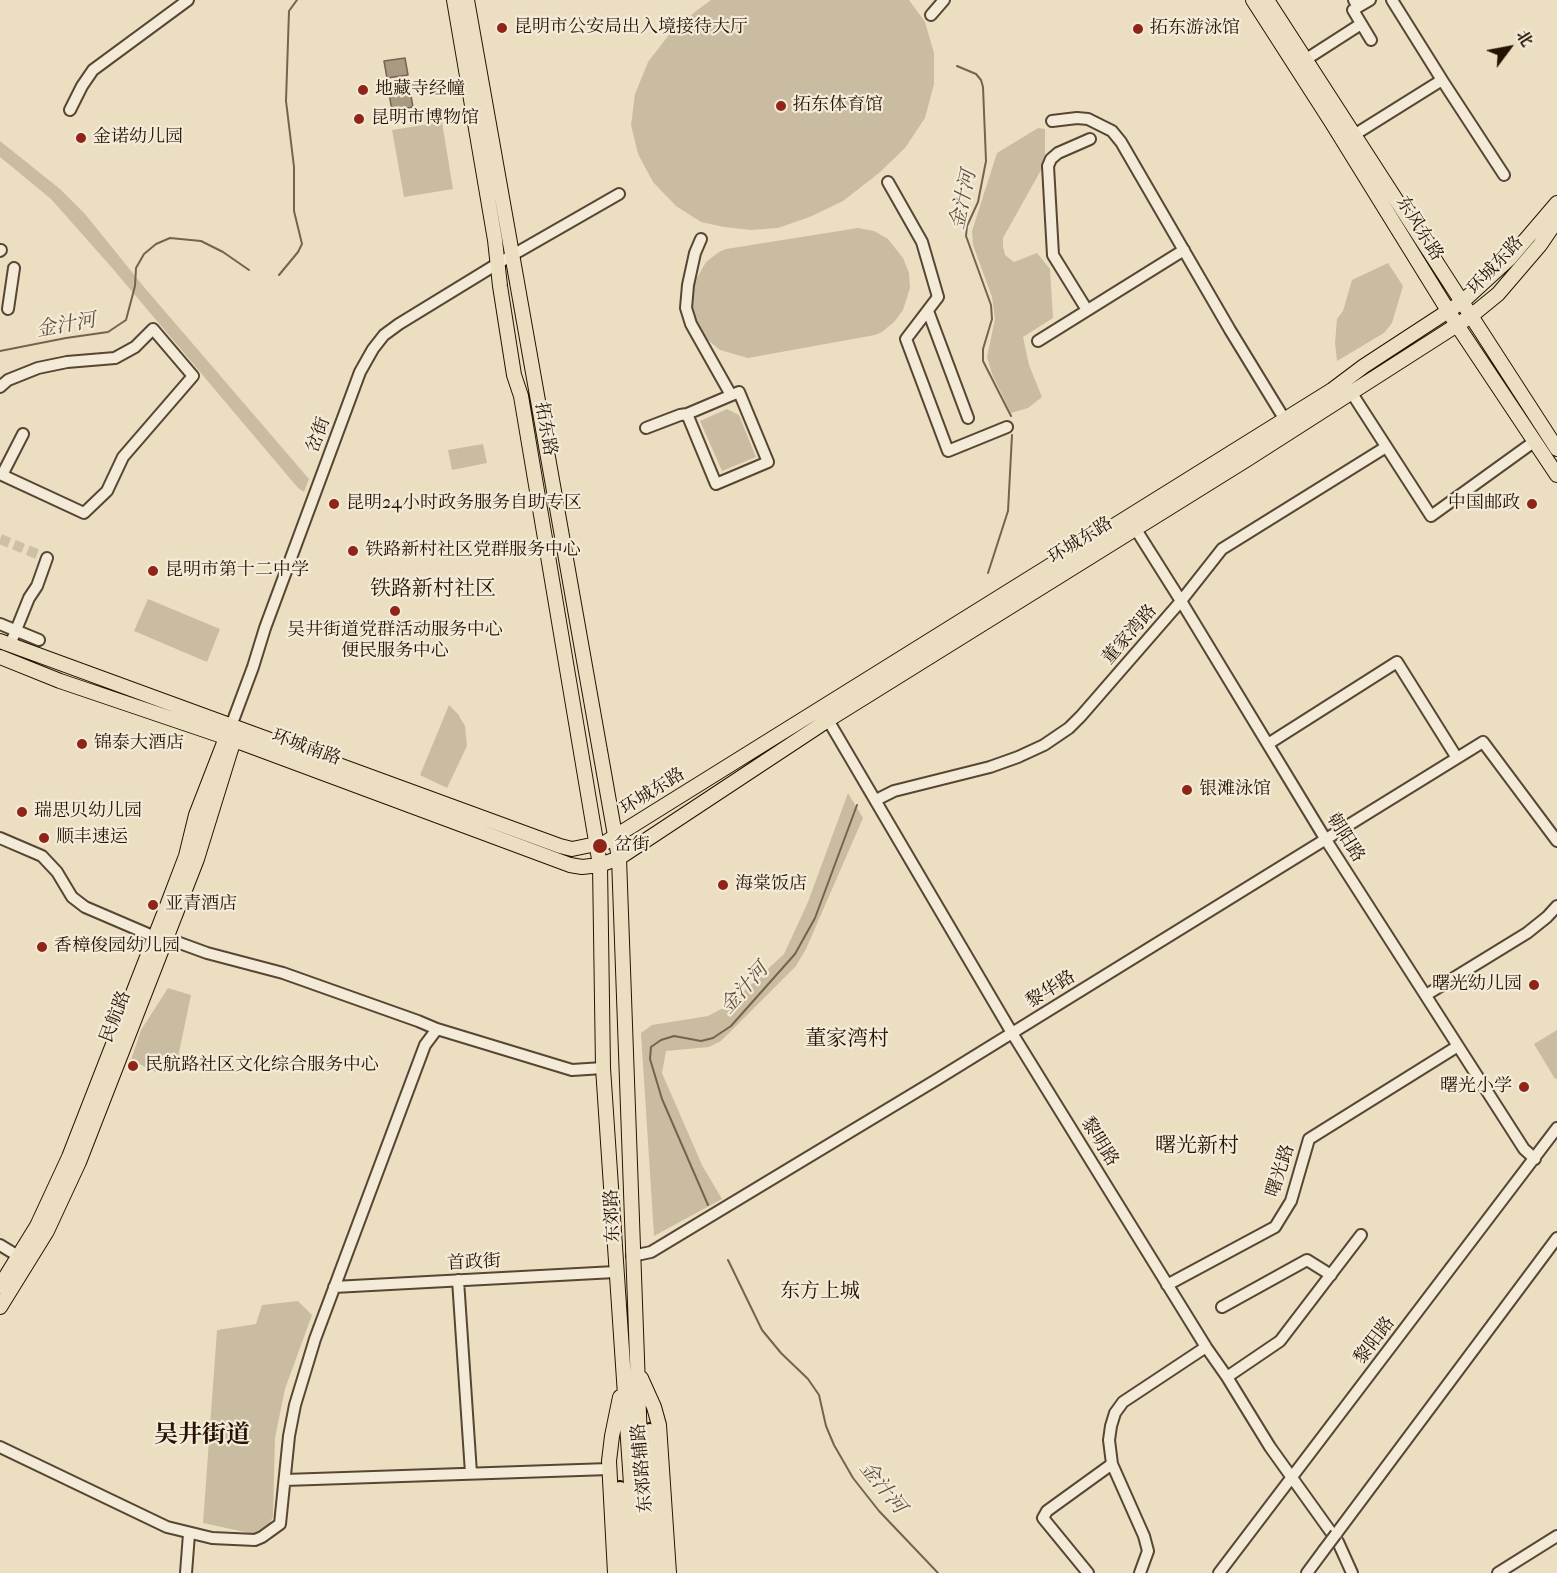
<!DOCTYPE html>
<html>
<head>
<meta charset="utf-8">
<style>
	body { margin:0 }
	#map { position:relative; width:1557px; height:1573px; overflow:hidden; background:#ecdfc1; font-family:"IM FELL French Canon","Noto Serif SC",serif }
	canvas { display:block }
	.north { position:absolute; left:1479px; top:18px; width:60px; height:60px; -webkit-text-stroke:4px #f3ead7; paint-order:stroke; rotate:58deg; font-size:16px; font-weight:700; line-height:24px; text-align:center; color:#261204 }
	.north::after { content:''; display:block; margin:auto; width:21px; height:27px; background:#261204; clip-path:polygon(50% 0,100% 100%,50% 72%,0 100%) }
</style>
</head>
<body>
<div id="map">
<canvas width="1557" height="1573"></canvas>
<div class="north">北</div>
</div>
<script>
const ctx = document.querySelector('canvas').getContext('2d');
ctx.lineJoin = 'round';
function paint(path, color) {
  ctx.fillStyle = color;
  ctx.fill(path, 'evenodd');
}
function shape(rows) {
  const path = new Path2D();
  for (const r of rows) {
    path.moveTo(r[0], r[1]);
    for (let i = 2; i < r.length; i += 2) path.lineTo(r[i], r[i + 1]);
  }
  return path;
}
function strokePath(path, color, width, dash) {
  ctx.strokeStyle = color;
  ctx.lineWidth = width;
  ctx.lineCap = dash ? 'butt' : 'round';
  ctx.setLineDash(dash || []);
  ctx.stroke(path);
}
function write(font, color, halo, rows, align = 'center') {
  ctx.font = font + ' "IM FELL French Canon","Noto Serif SC",serif';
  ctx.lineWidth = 4.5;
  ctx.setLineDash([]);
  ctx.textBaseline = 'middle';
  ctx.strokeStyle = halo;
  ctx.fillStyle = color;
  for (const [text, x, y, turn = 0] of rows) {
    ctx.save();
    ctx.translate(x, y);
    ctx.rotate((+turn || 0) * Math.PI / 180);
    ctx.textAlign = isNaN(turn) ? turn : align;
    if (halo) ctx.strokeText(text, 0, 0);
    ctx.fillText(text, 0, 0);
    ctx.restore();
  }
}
const green = shape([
	[711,0,909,0,925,22,934,53,934,84,925,118,905,148,879,173,843,201,812,216,778,228,751,230,724,227,701,222,676,206,653,182,638,154,631,125,635,94,648,62,668,36,696,11],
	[442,122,453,189,404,197,392,130],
	[1038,128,1045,129,1045,163,1003,238,1003,246,1005,255,1014,262,1037,253,1050,269,1053,318,1023,337,1029,365,1042,397,1028,408,1011,413,992,374,987,357,995,319,992,297,973,245,972,231,997,153],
	[0,141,60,189,85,214,144,287,309,479,304,492,298,488,113,269,51,199,0,157],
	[858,228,874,231,888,239,903,258,909,273,910,288,903,310,894,322,882,332,875,335,748,358,720,350,708,340,699,328,692,307,694,283,706,262,719,252,726,249],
	[1388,263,1403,286,1392,323,1384,333,1337,361,1335,343,1337,319,1343,311,1352,280],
	[727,409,739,415,756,457,722,471,700,421],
	[483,444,487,463,452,470,448,450],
	[148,599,220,629,207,662,134,631],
	[449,705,458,714,465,726,467,746,447,788,420,775],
	[848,793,863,818,806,949,796,966,721,1041,709,1047,666,1051,662,1073,702,1165,722,1199,654,1236,641,1033,652,1025,708,1016,729,1005,784,954,808,902],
	[168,988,191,995,177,1062,162,1057,156,1072,131,1060,141,1030],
	[1557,1030,1557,1078,1555,1079,1534,1044],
	[298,1301,312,1315,285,1389,275,1438,273,1516,269,1526,254,1534,203,1523,217,1330,256,1324,262,1305]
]);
const water = shape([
	[405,58,408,75,387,78,384,61,405,58],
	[410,90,413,107,392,111,389,93,410,90]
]);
const stream = shape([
	[957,66,976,74,981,80,983,87,986,161,978,202,967,226,966,236,991,305,992,319,983,349,983,361,1011,416],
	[279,275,298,252,302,244,294,211,294,167,286,101,289,11,297,0],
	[0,351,66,338,108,332,126,320,135,286,136,268,144,254,156,244,170,238,201,241,223,252,249,270],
	[988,573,1008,511,1012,435],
	[708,1205,662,1099,650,1059,651,1047,661,1040,674,1036,701,1041,713,1038,731,1026,795,954,815,918,857,805],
	[728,1260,762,1330,781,1353,808,1379,819,1395,826,1426,834,1445,853,1478,879,1511,938,1573]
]);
const minorTunnel = shape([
	[0,539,47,558]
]);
const minor = shape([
	[1354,0,1358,7,1353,10,1371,40],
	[1358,7,1370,0],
	[931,15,944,0],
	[1305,60,1361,24],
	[1442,80,1504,175],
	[70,110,82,86,93,70,188,0],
	[1052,121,1077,118,1088,119,1112,131,1121,142,1230,330,1285,420],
	[1354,135,1442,80,1392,0],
	[888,182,922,242,938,297,906,339,948,451,1007,427],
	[701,239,695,253,688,285,686,308,691,324,731,395],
	[0,251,1,250],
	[8,309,14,268],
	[1087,310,1053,255,1048,166,1051,159,1058,153,1090,139],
	[928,311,968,418],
	[1038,341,1184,250],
	[0,387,8,380,38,368,67,362,115,358,135,347,153,329,193,376,123,457,107,491,84,513,2,475,23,434],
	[739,392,768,462,716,484,687,414,739,392],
	[1351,392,1431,516,1535,441],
	[646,428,680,415,687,414],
	[1135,528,1181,601,1326,840,1524,1149,1535,1159],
	[0,624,39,640],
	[10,645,29,598,37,586,47,558],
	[828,720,1012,1033,1206,1347,1227,1377,1270,1447,1338,1542,1352,1573],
	[231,726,253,667,265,628,360,372,373,349,384,335,399,324,497,264,619,194],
	[1268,744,1397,662,1457,758],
	[876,800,894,791,990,767,1018,757,1044,745,1069,728,1081,716,1181,601,1222,549,1386,447],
	[0,838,42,856,57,872,72,897,85,907,155,937],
	[166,938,207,953,283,973,418,1021,437,1029],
	[1426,995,1527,933,1547,917,1557,906],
	[0,1245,18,1256],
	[632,1256,651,1252,936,1080,1483,742,1557,841],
	[458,1280,471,1473],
	[1167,1285,1275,1227,1291,1201,1309,1139,1458,1046],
	[334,1287,615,1272],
	[1222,1307,1307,1260,1331,1275],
	[1227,1377,1280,1341,1361,1235],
	[0,1447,167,1527,212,1538,255,1540,262,1537,280,1524,289,1436,295,1405,315,1339,425,1045,437,1029,572,1070,603,1068],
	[285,1480,609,1469],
	[1336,1534,1557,1238],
	[186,1573,189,1534],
	[1088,1573,1043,1518,1047,1511,1112,1464],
	[1140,1573,1148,1551,1144,1536,1112,1464,1109,1440,1111,1426,1115,1413,1123,1402,1206,1347],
	[1219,1573,1557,1128],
	[1307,1573,1324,1550],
	[1498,1573,1557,1536]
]);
const major = shape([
	[454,0,495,240,500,286,514,375,521,396,600,865,603,1068,637,1573],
	[467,0,619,858,640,1442,649,1573],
	[1253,0,1332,123,1457,325,1557,475],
	[1267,0,1557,449],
	[0,641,560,846,572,849,606,842,1332,390,1364,366,1462,302,1510,258,1557,203],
	[0,657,60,681,234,740,570,865,582,867,600,865,619,858,828,720,1246,460,1471,316,1498,294,1540,245,1557,220],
	[0,1286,37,1226,69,1157,167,906,186,856,196,815,229,730],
	[0,1307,47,1231,79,1162,197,859,236,733],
	[641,1378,654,1407,659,1425,669,1573],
	[615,1573,609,1461,612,1436,620,1397]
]);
const highway = shape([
	[650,1432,659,1573],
	[620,1490,624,1573]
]);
const minorBridge = shape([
	[1324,1550,1336,1534]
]);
const markers = [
	[502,28,6,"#8f2418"],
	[1138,29,6,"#8f2418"],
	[363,90,6,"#8f2418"],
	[781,106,6,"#8f2418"],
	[359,119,6,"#8f2418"],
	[81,138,6,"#8f2418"],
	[334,504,6,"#8f2418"],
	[1532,504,6,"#8f2418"],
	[353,551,6,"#8f2418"],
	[153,571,6,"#8f2418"],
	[395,611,6,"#8f2418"],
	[82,744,6,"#8f2418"],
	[1187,790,6,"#8f2418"],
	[22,812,6,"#8f2418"],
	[44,838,6,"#8f2418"],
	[600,846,8,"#8f2418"],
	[723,885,6,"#8f2418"],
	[153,905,6,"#8f2418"],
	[42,947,6,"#8f2418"],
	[1534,985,6,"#8f2418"],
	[133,1066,6,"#8f2418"],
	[1524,1087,6,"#8f2418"]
];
const poiNames = [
	["昆明市公安局出入境接待大厅",514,28],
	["拓东游泳馆",1150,29],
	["地藏寺经幢",375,90],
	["拓东体育馆",793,106],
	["昆明市博物馆",371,119],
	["金诺幼儿园",93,138],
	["昆明24小时政务服务自助专区",346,504],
	["中国邮政",1520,504,"right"],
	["铁路新村社区党群服务中心",365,551],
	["昆明市第十二中学",165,571],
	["吴井街道党群活动服务中心",395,631,"center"],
	["便民服务中心",395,652,"center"],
	["锦泰大酒店",94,744],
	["银滩泳馆",1199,790],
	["瑞思贝幼儿园",34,812],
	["顺丰速运",56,838],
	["岔街",614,846],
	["海棠饭店",735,885],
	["亚青酒店",165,905],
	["香樟俊园幼儿园",54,947],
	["曙光幼儿园",1522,985,"right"],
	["民航路社区文化综合服务中心",145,1066],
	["曙光小学",1512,1087,"right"]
];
const streetNames = [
	["东风东路",1419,229,58],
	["环城东路",1496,266,-47],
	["拓东路",545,429,80],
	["岔街",319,435,-70],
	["环城东路",1081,541,-32],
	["董家湾路",1130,635,-49],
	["环城南路",306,748,20],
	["环城东路",653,792,-32],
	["朝阳路",1345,838,58],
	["黎华路",1051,990,-32],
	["民航路",116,1017,-69],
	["黎明路",1099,1142,58],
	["曙光路",1281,1171,-72],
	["东郊路",613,1216,-92],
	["首政街",474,1263,-3],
	["黎阳路",1375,1341,-53],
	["东郊路辅路",643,1468,-95]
];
const waterNames = [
	["金汁河",964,200,-78],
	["金汁河",66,326,-10],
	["金汁河",745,989,-48],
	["金汁河",882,1488,51]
];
const neighbourhoodNames = [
	["东方上城",820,1292]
];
const quarterNames = [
	["铁路新村社区",433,590],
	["董家湾村",847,1040],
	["曙光新村",1197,1147]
];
const districtNames = [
	["吴井街道",202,1436]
];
paint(green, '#cabca1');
paint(water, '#a99981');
strokePath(water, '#75634f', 1.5);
strokePath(stream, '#75634f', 2);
strokePath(minorTunnel, '#cec0a5', 10, [10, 5]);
strokePath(minor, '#584533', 14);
strokePath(major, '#261204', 16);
strokePath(highway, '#261204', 20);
strokePath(minor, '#f3ead7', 10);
strokePath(major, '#ecdfc1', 14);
strokePath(highway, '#ecdfc1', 16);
strokePath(minorBridge, '#584533', 14, []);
strokePath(minorBridge, '#f3ead7', 10);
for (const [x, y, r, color] of markers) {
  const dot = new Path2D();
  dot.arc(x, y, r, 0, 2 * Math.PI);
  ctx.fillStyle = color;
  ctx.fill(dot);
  strokePath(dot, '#f3ead7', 2);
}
write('18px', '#261204', '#f3ead7', poiNames, 'left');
write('18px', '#261204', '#f3ead7', streetNames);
write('italic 20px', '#614f3c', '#f3ead7', waterNames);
write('20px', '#261204', '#f3ead7', neighbourhoodNames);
write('21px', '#261204', '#f3ead7', quarterNames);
write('bold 24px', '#261204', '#f3ead7', districtNames);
</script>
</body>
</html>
